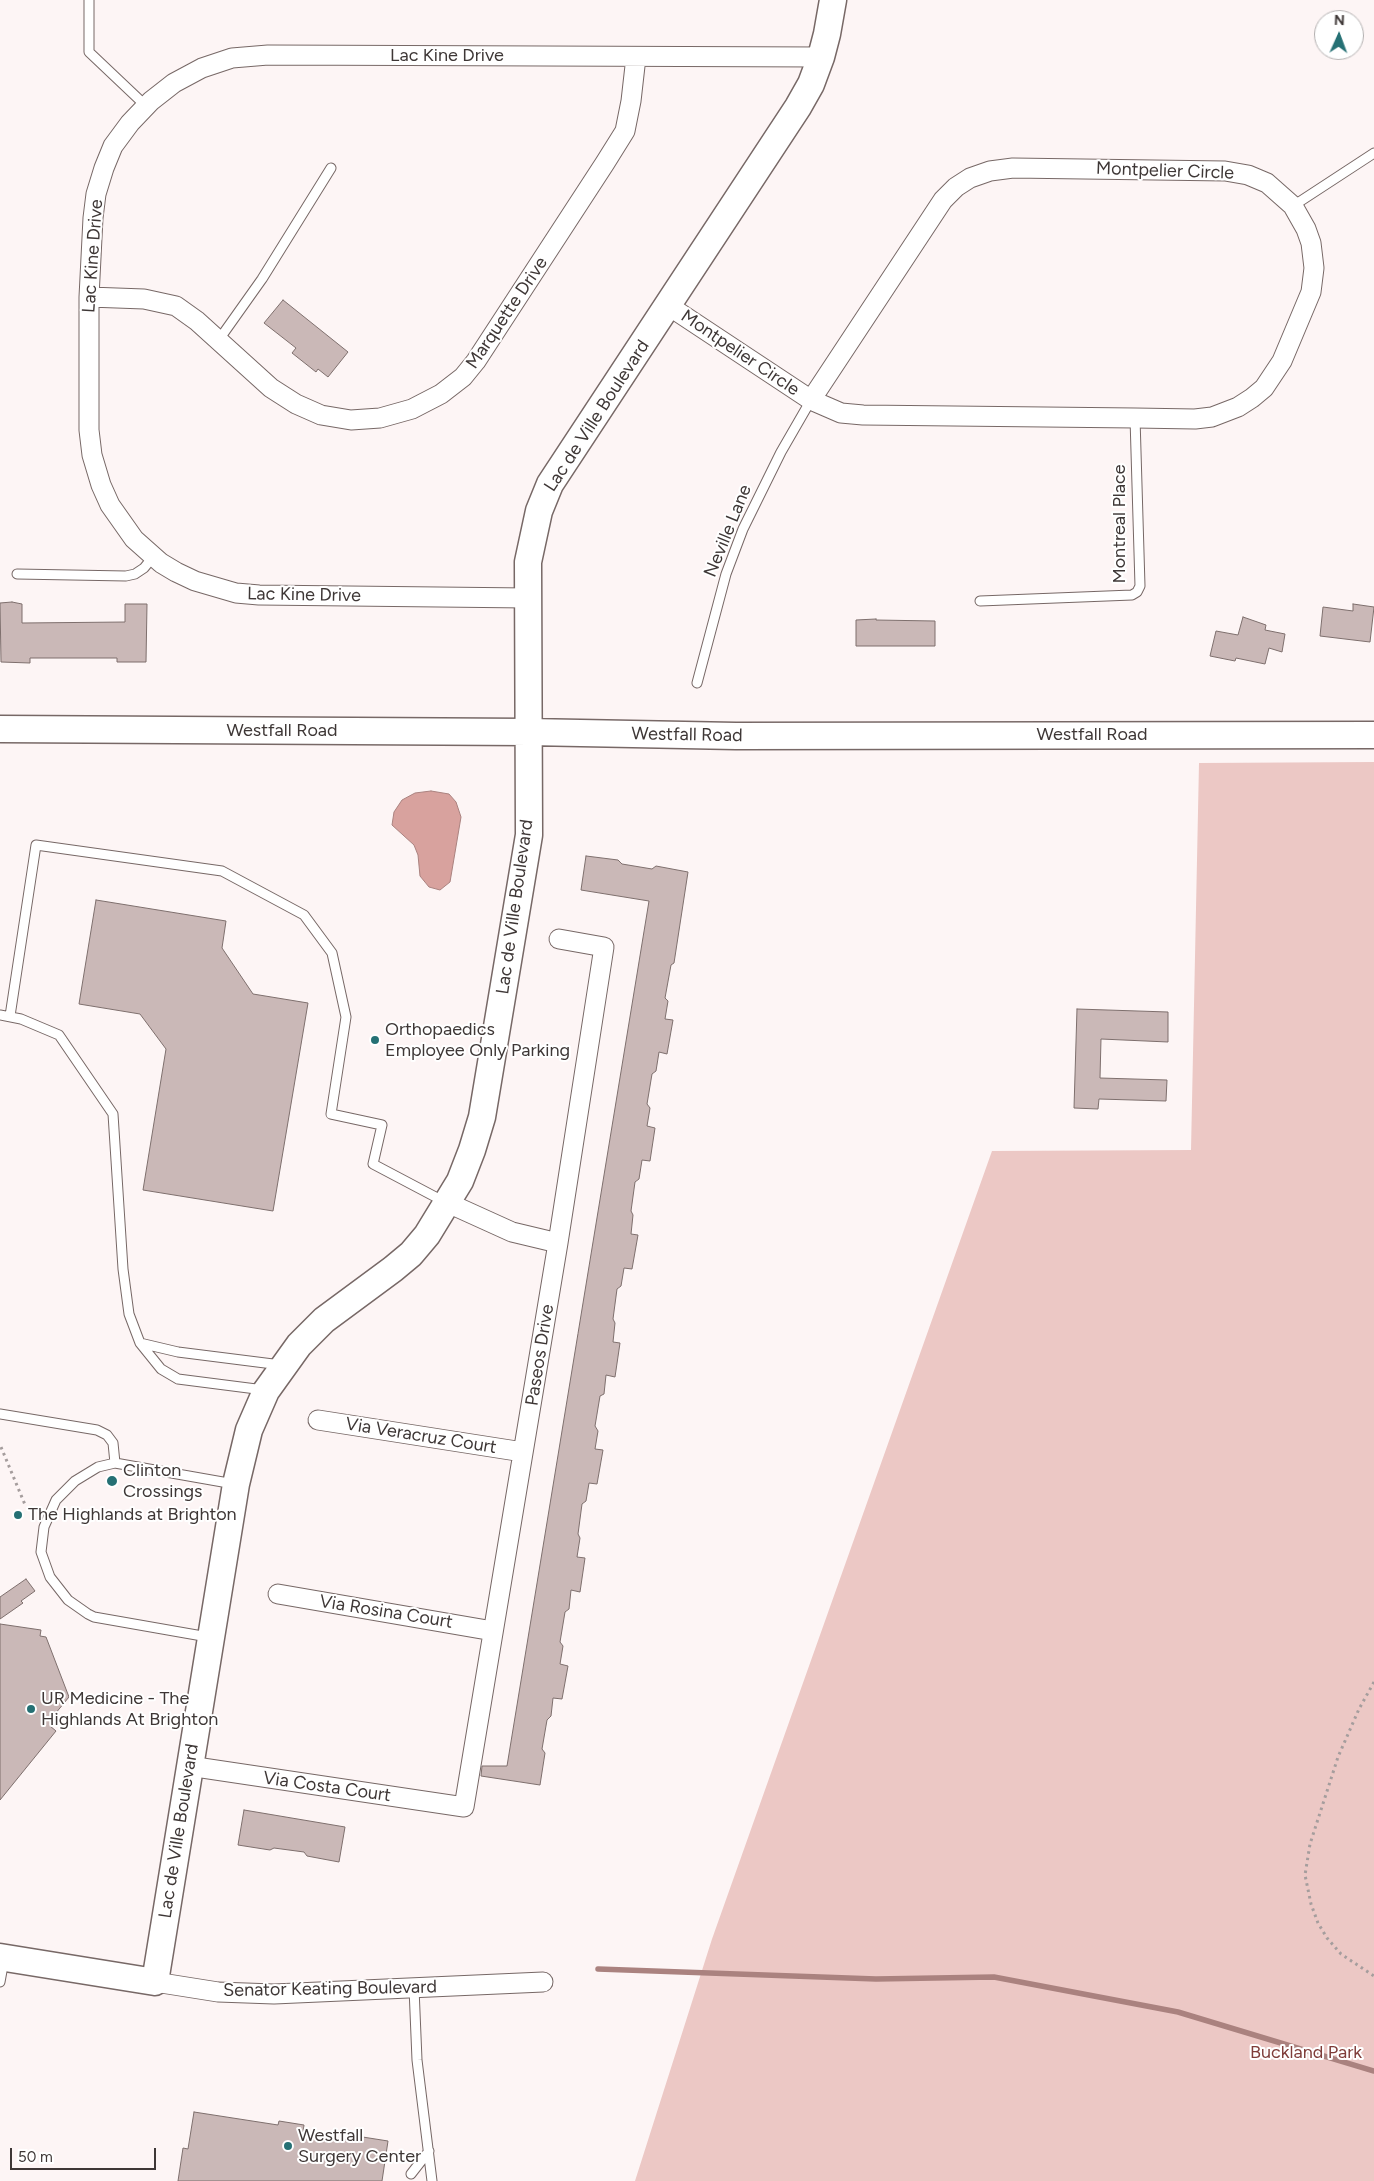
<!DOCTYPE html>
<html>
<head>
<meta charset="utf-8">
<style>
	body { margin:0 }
	#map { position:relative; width:1374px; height:2181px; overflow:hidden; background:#fdf5f5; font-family:Figtree,sans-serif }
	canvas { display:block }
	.north { position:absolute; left:1314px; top:10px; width:50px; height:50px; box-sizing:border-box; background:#fff; border:1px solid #b2afaf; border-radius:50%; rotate:2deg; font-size:14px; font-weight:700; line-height:20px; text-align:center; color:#3e3736 }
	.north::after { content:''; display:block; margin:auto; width:18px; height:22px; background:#257074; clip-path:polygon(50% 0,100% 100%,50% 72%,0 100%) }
	.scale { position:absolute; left:10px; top:2148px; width:146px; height:22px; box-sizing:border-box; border:2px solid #3e3736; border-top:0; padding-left:6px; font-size:15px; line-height:18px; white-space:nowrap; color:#3e3736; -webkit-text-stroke:4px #fff; paint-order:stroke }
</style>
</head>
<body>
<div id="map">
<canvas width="1374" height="2181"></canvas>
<div class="north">N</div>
<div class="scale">50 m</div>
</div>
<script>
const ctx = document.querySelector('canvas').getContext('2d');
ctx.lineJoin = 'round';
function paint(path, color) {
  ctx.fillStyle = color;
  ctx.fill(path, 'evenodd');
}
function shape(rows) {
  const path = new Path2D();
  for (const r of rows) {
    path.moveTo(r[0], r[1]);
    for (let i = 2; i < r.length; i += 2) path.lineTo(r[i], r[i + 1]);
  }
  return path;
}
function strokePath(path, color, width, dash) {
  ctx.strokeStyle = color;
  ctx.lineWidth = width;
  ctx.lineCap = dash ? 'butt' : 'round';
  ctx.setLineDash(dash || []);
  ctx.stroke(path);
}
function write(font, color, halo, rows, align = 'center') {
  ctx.font = font + ' Figtree,sans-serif';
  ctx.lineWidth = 4;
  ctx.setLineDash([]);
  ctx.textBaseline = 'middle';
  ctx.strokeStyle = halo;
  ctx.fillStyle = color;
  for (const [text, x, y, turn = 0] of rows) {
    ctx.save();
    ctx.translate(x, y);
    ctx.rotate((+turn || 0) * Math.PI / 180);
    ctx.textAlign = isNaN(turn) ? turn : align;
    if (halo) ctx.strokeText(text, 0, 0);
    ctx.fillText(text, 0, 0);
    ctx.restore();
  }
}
const green = shape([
	[1374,762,1374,2181,635,2181,712,1939,992,1151,1191,1150,1199,763]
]);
const water = shape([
	[431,791,449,794,456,802,461,817,450,882,440,890,429,887,420,876,418,855,414,845,392,825,394,812,402,800,415,793,431,791]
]);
const stream = shape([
	[598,1969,876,1979,994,1977,1178,2012,1374,2071]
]);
const building = shape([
	[283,300,348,352,328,377,318,369,316,372,292,353,296,348,264,323,283,300],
	[12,602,22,604,22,623,125,622,125,604,147,604,146,662,117,662,117,658,30,658,30,663,1,662,0,603,12,602],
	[1353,604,1374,607,1370,642,1320,636,1323,607,1353,611,1353,604],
	[1243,617,1266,625,1265,630,1285,634,1282,652,1269,648,1265,664,1236,658,1235,661,1210,656,1216,631,1238,635,1243,617],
	[876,619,876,620,935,621,935,646,856,646,856,620,876,619],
	[586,856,618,860,622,864,652,869,656,866,688,872,674,963,671,965,665,998,668,1001,665,1019,673,1020,667,1054,659,1052,656,1071,652,1074,647,1104,650,1108,647,1126,655,1128,650,1161,642,1160,639,1179,635,1182,631,1211,633,1215,631,1234,638,1235,632,1269,624,1268,621,1286,617,1289,613,1319,615,1323,613,1342,620,1343,615,1377,606,1375,604,1394,600,1396,595,1426,598,1431,595,1449,603,1450,597,1484,589,1483,586,1501,582,1504,578,1534,580,1538,577,1557,585,1558,580,1592,571,1590,569,1609,565,1612,560,1642,563,1646,560,1664,568,1666,562,1699,553,1698,551,1716,547,1720,542,1749,545,1753,540,1785,481,1776,482,1766,507,1766,649,901,581,890,586,856],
	[96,900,226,921,222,948,253,994,308,1003,273,1211,143,1190,166,1049,140,1014,79,1004,96,900],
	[1077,1009,1168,1012,1168,1042,1101,1039,1100,1078,1167,1080,1166,1101,1099,1099,1098,1109,1074,1108,1077,1009],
	[26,1579,35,1591,21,1601,23,1603,0,1619,0,1597,26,1579],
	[0,1624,41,1630,40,1636,46,1637,69,1697,55,1714,58,1717,50,1726,56,1731,0,1800,0,1624],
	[244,1810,345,1827,339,1862,307,1856,304,1852,274,1848,270,1850,238,1845,244,1810],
	[194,2112,278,2125,279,2121,304,2125,303,2133,350,2140,350,2135,388,2141,382,2181,178,2181,183,2148,188,2149,194,2112]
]);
const path = shape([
	[1,1447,26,1507],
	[1374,1682,1359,1709,1338,1757,1310,1844,1305,1875,1311,1904,1318,1923,1327,1938,1341,1954,1374,1976]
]);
const lane = shape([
	[89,0,89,52,146,106],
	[1293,206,1374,153],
	[218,341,262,279,331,168],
	[17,574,126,576,135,574,144,568,153,557],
	[980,601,1132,595,1137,592,1140,586,1135,418],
	[697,683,726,574,743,529,781,452,811,400],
	[0,1015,21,1019,59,1035,113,1114,123,1269,129,1314,140,1343,161,1369,178,1379,264,1390],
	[10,1016,36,845,222,871,304,915,332,953,346,1017,331,1114,382,1125,373,1164,445,1202],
	[140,1343,178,1352,281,1365],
	[0,1414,97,1430,107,1435,113,1443,115,1463],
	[208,1637,94,1617,88,1614,68,1600,50,1577,41,1552,44,1527,56,1500,75,1481,98,1467,115,1463,234,1484],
	[0,1982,4,1960],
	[414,1988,417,2060,432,2181],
	[411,2174,429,2151]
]);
const street = shape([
	[89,297,144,299,176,306,197,321,271,388,296,404,321,415,351,420,380,418,412,409,441,394,463,377,476,361,605,163,625,131,631,101,636,57],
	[669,306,811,400,841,413,863,415,1135,418,1195,419,1212,417,1238,407,1252,398,1264,388,1282,361,1311,292,1314,268,1311,243,1306,229,1293,206,1267,183,1248,175,1225,171,1013,168,990,171,970,178,956,187,943,200,811,400],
	[528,598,259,595,236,593,195,581,176,572,161,563,134,539,110,505,101,485,92,455,89,430,89,297,93,218,96,194,104,168,113,146,130,123,151,101,174,83,202,68,232,58,268,55,821,57],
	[448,1203,512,1232,558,1243],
	[318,1420,523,1452],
	[278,1594,493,1631],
	[189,1766,464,1807,558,1243,604,947,559,939],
	[155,1982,218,1992,274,1994,543,1982]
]);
const secondary = shape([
	[0,729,529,732,736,736,1374,735],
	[0,1957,155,1982,236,1484,249,1430,266,1391,299,1345,324,1320,393,1269,411,1254,427,1235,460,1181,472,1150,482,1117,529,835,528,562,539,511,550,484,798,107,811,84,821,57,827,34,833,0]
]);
const markers = [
	[375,1040,5,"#257074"],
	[112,1481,6,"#257074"],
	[18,1515,5,"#257074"],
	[31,1709,5,"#257074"],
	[288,2146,5,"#257074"]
];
const streetNames = [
	["Lac Kine Drive",447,56],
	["Montpelier Circle",1165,171,2],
	["Lac Kine Drive",93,256,-86],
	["Marquette Drive",507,313,-56],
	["Montpelier Circle",740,353,34],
	["Lac de Ville Boulevard",597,416,-57],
	["Montreal Place",1120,524,-90],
	["Neville Lane",728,531,-68],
	["Lac Kine Drive",304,595,1],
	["Westfall Road",282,731],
	["Westfall Road",687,735,1],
	["Westfall Road",1092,735],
	["Lac de Ville Boulevard",515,907,-82],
	["Paseos Drive",540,1355,-81],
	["Via Veracruz Court",421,1436,9],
	["Via Rosina Court",386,1612,9],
	["Via Costa Court",327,1787,8],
	["Lac de Ville Boulevard",179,1831,-81],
	["Senator Keating Boulevard",330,1989,-1]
];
const poiNames = [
	["Orthopaedics",385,1030],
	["Employee Only Parking",385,1051],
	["Clinton",123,1471],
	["Crossings",123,1492],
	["The Highlands at Brighton",28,1515],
	["UR Medicine - The",41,1699],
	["Highlands At Brighton",41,1720],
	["Westfall",298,2136],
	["Surgery Center",298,2157]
];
const parkNames = [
	["Buckland Park",1306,2053]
];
paint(green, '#ecc8c5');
paint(water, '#d8a29e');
strokePath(water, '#aa827f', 1);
strokePath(stream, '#aa827f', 5.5);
paint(building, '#cab8b7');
strokePath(building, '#7e6f6d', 1);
strokePath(lane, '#776866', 11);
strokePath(street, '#776866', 21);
strokePath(secondary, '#776866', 29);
strokePath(path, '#a59d9d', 3, [2.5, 4]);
strokePath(lane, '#fff', 9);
strokePath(street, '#fff', 19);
strokePath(secondary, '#fff', 26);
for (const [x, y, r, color] of markers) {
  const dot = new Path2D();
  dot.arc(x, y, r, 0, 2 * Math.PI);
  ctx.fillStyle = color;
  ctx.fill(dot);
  strokePath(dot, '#fff', 2);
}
write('18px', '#3e3736', '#fff', streetNames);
write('18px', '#3e3736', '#fff', poiNames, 'left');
write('18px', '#7f3c39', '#fff', parkNames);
</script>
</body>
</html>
